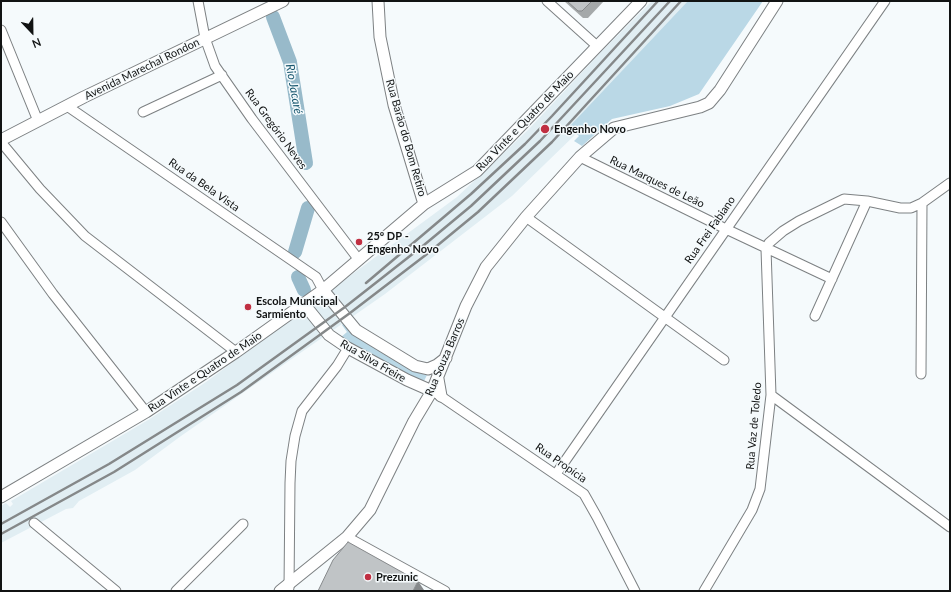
<!DOCTYPE html>
<html>
<head>
<meta charset="utf-8">
<style>
	body { margin:0 }
	#map { position:relative; width:951px; height:592px; overflow:hidden; background:#f5fafc; font-family:Lato,sans-serif }
	canvas { display:block }
	.frame { position:absolute; inset:0; border:2px solid #111313; pointer-events:none }
	.north { position:absolute; left:12px; top:12px; width:40px; height:40px; -webkit-text-stroke:3px #f5fafc; paint-order:stroke; rotate:158deg; font-size:11px; font-weight:700; line-height:16px; text-align:center; color:#111313 }
	.north::after { content:''; display:block; margin:auto; width:14px; height:18px; background:#111313; clip-path:polygon(50% 0,100% 100%,50% 72%,0 100%) }
</style>
</head>
<body>
<div id="map">
<canvas width="951" height="592"></canvas>
<div class="frame"></div>
<div class="north">N</div>
</div>
<script>
const ctx = document.querySelector('canvas').getContext('2d');
ctx.lineJoin = 'round';
function paint(path, color) {
  ctx.fillStyle = color;
  ctx.fill(path, 'evenodd');
}
function shape(rows) {
  const path = new Path2D();
  for (const r of rows) {
    path.moveTo(r[0], r[1]);
    for (let i = 2; i < r.length; i += 2) path.lineTo(r[i], r[i + 1]);
  }
  return path;
}
function strokePath(path, color, width, dash) {
  ctx.strokeStyle = color;
  ctx.lineWidth = width;
  ctx.lineCap = dash ? 'butt' : 'round';
  ctx.setLineDash(dash || []);
  ctx.stroke(path);
}
function write(font, color, halo, rows, align = 'center') {
  ctx.font = font + ' Lato,sans-serif';
  ctx.lineWidth = 3;
  ctx.setLineDash([]);
  ctx.textBaseline = 'middle';
  ctx.strokeStyle = halo;
  ctx.fillStyle = color;
  for (const [text, x, y, turn = 0] of rows) {
    ctx.save();
    ctx.translate(x, y);
    ctx.rotate((+turn || 0) * Math.PI / 180);
    ctx.textAlign = isNaN(turn) ? turn : align;
    if (halo) ctx.strokeText(text, 0, 0);
    ctx.fillText(text, 0, 0);
    ctx.restore();
  }
}
const built = shape([
	[652,1,713,1,512,196,385,294,181,436,135,470,79,501,73,508,66,509,1,543,1,506,6,503,10,507,13,504,11,501,148,420,206,382,457,197,528,130,602,51]
]);
const green = shape([
	[688,1,763,1,699,94,670,106,612,119,582,146,574,141,579,136,569,127],
	[343,324,351,332,370,345,415,372,427,375,424,381,409,376,340,338,347,332,342,325]
]);
const river = shape([
	[273,17,290,62,306,163],
	[295,252,308,208],
	[298,277,304,290]
]);
const minor = shape([
	[198,1,205,38,215,66,252,119,359,260],
	[547,1,597,46],
	[1,30,38,121],
	[67,106,316,277,323,290],
	[143,112,222,75],
	[1,142,40,189,85,236,236,352],
	[580,157,726,229,832,279],
	[526,217,724,360],
	[1,222,53,294,146,412],
	[815,316,867,201],
	[921,374,922,203],
	[436,393,584,494,597,517,635,591],
	[771,395,950,527],
	[556,474,885,1],
	[34,523,116,591],
	[347,537,445,591],
	[289,588,290,483,291,461,295,436,302,411,337,366,348,348],
	[176,591,243,524],
	[704,591,752,510,760,489,771,395,766,249,769,243,783,231,799,221,844,199,867,201,900,208,911,208,922,203,950,183]
]);
const major = shape([
	[378,1,380,37,394,105,424,204],
	[1,140,84,97,283,1],
	[323,290,356,330,415,366,428,369,437,365,446,358],
	[304,304,329,335,348,348,407,380,432,391],
	[438,379,441,396],
	[1,497,146,412,236,352,323,290,424,204,477,171,641,1],
	[280,591,347,537,370,510,414,421,432,391,466,306,486,267,526,217,580,157,614,128,700,107,709,103,720,90,777,1]
]);
const rail = shape([
	[366,283,471,194,525,144,552,116,658,1],
	[1,524,109,464,237,385,345,307,424,245,471,206,540,141,670,1],
	[1,534,114,472,241,392,350,313,427,254,478,212,552,142,681,1]
]);
const wall = shape([
	[564,1,604,1,588,18,583,18]
]);
const shadedWall = shape([
	[418,581,424,590,424,591,413,591]
]);
const building = shape([
	[567,1,592,1,582,11,578,11,567,1],
	[348,542,418,581,413,591,318,591,333,560,348,542]
]);
const markers = [
	[545,129,5,"#c02f42"],
	[359,242,4,"#c02f42"],
	[248,307,4,"#c02f42"],
	[368,577,4,"#c02f42"]
];
const streetNames = [
	["Avenida Marechal Rondon",142,69,-26],
	["Rua Vinte e Quatro de Maio",525,121,-46],
	["Rua Gregório Neves",276,129,54],
	["Rua Barão do Bom Retiro",406,138,74],
	["Rua Marques de Leão",657,182,26],
	["Rua da Bela Vista",204,185,35],
	["Rua Frei Fabiano",710,230,-55],
	["Rua Souza Barros",445,357,-67],
	["Rua Silva Freire",373,361,30],
	["Rua Vinte e Quatro de Maio",205,372,-34],
	["Rua Vaz de Toledo",754,426,-85],
	["Rua Propícia",561,463,35]
];
const poiNames = [
	["Engenho Novo",554,129],
	["25º DP -",367,236],
	["Engenho Novo",367,249],
	["Escola Municipal",256,301],
	["Sarmiento",256,314],
	["Prezunic",376,577]
];
const waterNames = [
	["Rio Jacaré",294,89,80]
];
paint(built, '#e1eef3');
paint(green, '#bad8e6');
strokePath(river, '#98baca', 14);
strokePath(minor, '#7d8183', 11);
strokePath(major, '#7d8183', 13);
strokePath(minor, '#fff', 9);
strokePath(major, '#fff', 11);
strokePath(rail, '#858889', 2.5);
paint(wall, '#a5a9aa');
paint(shadedWall, '#86898b');
paint(building, '#c0c4c6');
strokePath(building, '#86898b', 1);
for (const [x, y, r, color] of markers) {
  const dot = new Path2D();
  dot.arc(x, y, r, 0, 2 * Math.PI);
  ctx.fillStyle = color;
  ctx.fill(dot);
  strokePath(dot, '#f5fafc', 1.5);
}
write('11px', '#111313', '#f5fafc', streetNames);
write('bold 11px', '#111313', '#f5fafc', poiNames, 'left');
write('italic 12px', '#1a5870', '#f5fafc', waterNames);
</script>
</body>
</html>
